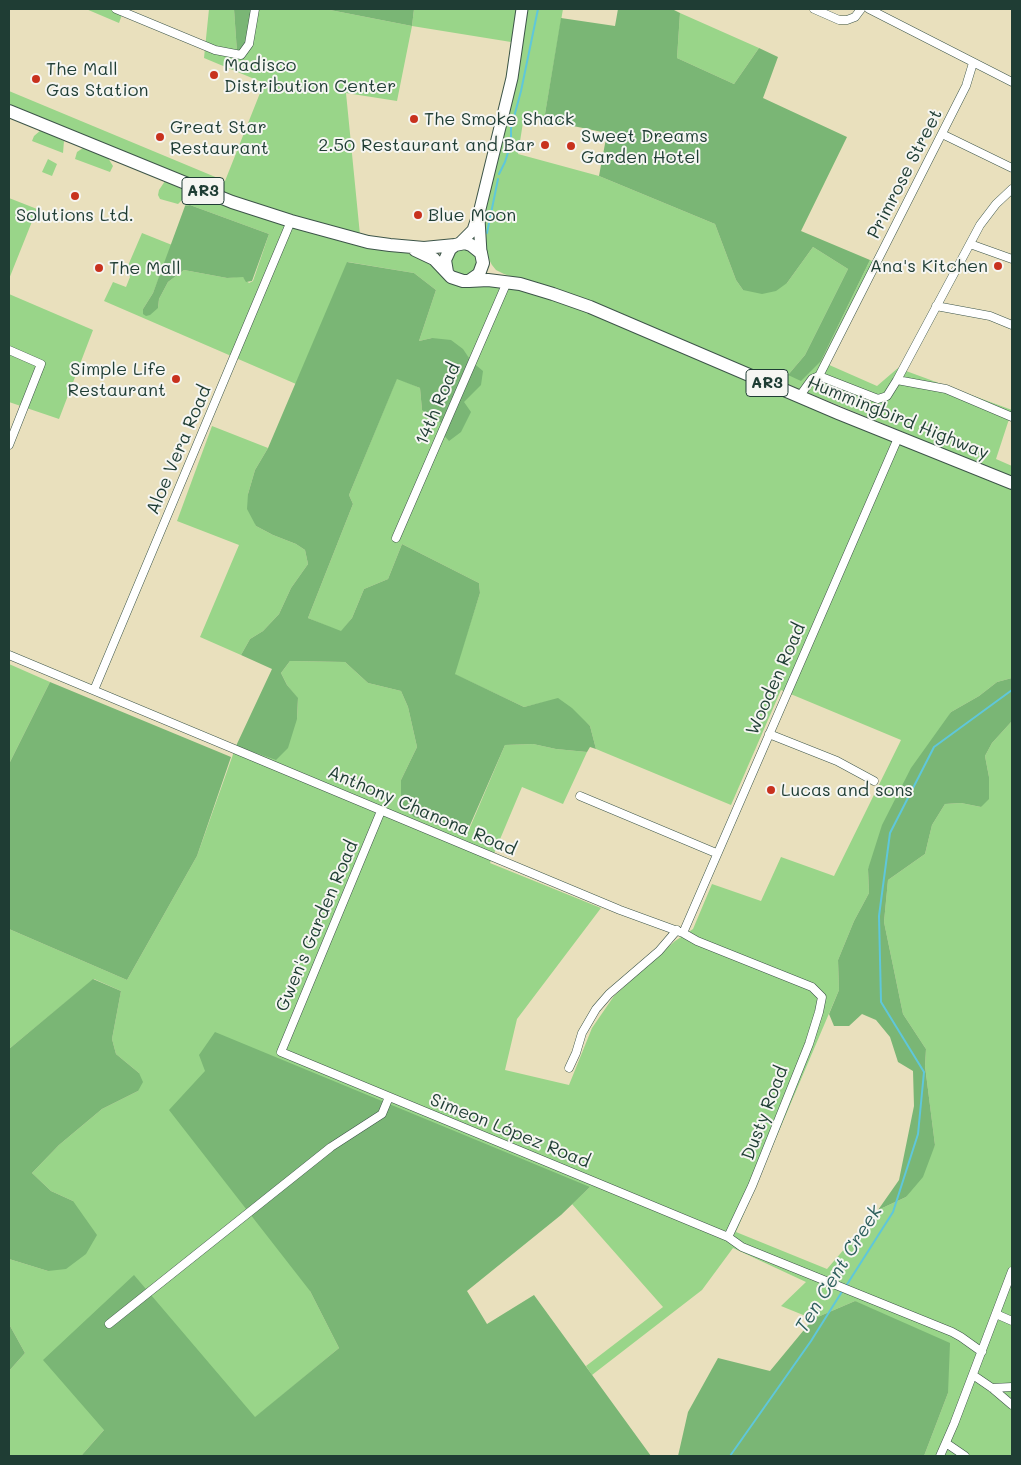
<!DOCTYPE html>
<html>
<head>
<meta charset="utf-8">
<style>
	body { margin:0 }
	#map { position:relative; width:1021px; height:1465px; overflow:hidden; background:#e9e0bd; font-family:Mali,sans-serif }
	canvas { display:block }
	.frame { position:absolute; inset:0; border:10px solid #1f3d34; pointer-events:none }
</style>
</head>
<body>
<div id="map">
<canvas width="1021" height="1465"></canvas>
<div class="frame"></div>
</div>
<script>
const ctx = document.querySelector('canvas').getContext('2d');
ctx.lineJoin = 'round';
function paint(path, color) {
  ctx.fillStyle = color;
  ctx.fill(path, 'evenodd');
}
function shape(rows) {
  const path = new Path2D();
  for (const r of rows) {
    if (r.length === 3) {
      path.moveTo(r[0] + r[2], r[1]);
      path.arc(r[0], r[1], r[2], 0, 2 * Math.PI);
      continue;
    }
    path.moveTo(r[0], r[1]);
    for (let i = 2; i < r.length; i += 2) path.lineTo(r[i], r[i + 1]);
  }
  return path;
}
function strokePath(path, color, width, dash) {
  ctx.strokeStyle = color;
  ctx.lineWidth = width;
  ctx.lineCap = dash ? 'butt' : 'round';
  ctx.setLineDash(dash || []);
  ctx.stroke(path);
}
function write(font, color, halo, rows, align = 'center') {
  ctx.font = font + ' Mali,sans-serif';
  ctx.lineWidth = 4;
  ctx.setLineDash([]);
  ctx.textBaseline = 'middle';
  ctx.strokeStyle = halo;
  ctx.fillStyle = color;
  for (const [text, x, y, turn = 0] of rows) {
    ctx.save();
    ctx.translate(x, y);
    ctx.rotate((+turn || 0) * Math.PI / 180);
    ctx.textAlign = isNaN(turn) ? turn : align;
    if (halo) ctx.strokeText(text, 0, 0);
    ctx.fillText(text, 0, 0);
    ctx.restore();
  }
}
const green = shape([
	[86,9,124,9,119,23],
	[209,9,234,9,237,52,246,42,251,9,325,9,412,26,414,9,563,9,544,120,524,116,518,154,599,176,715,224,736,280,743,290,787,283,813,247,848,269,805,355,788,375,821,361,870,260,879,264,827,364,877,386,898,368,1012,410,996,459,1012,466,1012,477,605,309,504,274,496,270,492,265,485,252,484,227,485,215,476,213,500,118,511,42,412,26,397,101,346,93,360,235,250,204,9,106,9,91,225,181,264,83,204,58],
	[680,13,759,48,734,84,677,58],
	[41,130,64,141,63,153,32,141,34,136],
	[83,148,108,158,113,166,110,172,75,159,77,152],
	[48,159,57,164,52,176,42,172],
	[165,181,184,190,183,199,178,204,160,199,158,195,159,190],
	[194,192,425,258,450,283,455,285,461,287,494,283,551,297,1012,486,1012,678,997,682,979,696,951,712,868,869,869,893,854,921,838,960,839,990,736,1232,827,1269,878,1210,906,1197,935,1145,925,1066,926,1049,903,1014,884,922,888,880,925,854,932,825,945,804,961,803,981,807,989,777,985,756,992,743,1012,721,1012,1456,924,1456,948,1393,855,1301,813,1319,781,1306,806,1282,733,1248,702,1290,592,1375,586,1366,663,1307,572,1204,590,1187,310,1291,339,1348,256,1417,104,1430,81,1456,9,1456,9,1371,25,1353,9,1324,9,1259,48,1271,73,1201,51,1191,32,1173,59,1145,102,1109,138,1091,139,1073,116,1054,112,1039,121,991,94,979,9,1049,9,929,127,980,197,856,236,746,297,719,298,699,287,685,281,673,290,661,345,662,368,683,401,691,408,707,417,747,401,780,468,832,505,745,533,744,556,749,587,752,563,804,522,787,490,863,601,908,517,1019,505,1070,569,1085,592,1028,614,996,675,941,693,929,712,884,761,901,781,857,834,876,901,740,781,690,731,805,596,749,590,726,558,699,524,707,454,674,480,593,479,583,402,544,388,579,364,589,352,618,341,632,308,618,353,504,349,495,397,378,420,388,422,410,464,402,432,338,419,341,436,290,414,273,348,262,296,384,104,301,113,282,126,287,130,277,127,268,142,233,172,245,153,293,143,309,158,308,159,299,168,282,184,270,227,278,236,277,243,277,249,283,253,281,269,234,190,205,185,206,188,198],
	[9,198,37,209,9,279],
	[464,262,13],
	[9,294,93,330,59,419,9,402],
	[212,426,268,448,255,470,248,494,256,526,273,535,296,544,305,550,308,564,291,588,279,614,263,631,250,639,241,655,200,637,239,545,177,521],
	[9,664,50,682,9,764]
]);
const forest = shape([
	[234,9,251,9,246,43,241,53,237,52],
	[325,9,414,9,412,26],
	[618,9,672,9,680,13,677,58,734,84,759,48,778,57,763,98,847,137,801,231,870,260,821,361,801,381,788,375,805,355,848,269,813,247,787,283,776,291,762,294,743,290,736,280,715,224,599,176,607,133,544,120,561,18,615,26],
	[190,205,269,234,252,281,246,282,243,277,227,278,184,270,168,282,159,299,158,308,150,315,146,316,143,314,143,309,153,293,185,206],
	[347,262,414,273,436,290,419,341,432,338,451,340,463,349,471,361,483,371,481,385,464,402,471,412,461,432,449,441,441,432,443,424,422,410,420,388,397,379,349,495,353,504,308,618,341,631,352,618,364,589,388,579,402,544,479,583,480,593,455,674,524,707,558,698,572,708,590,726,596,749,590,747,587,752,556,749,533,744,505,745,467,832,414,817,401,804,401,780,417,747,408,707,401,691,368,683,345,662,290,661,281,673,287,685,298,698,297,719,288,748,276,760,236,746,272,669,241,655,250,639,263,631,279,614,291,588,308,564,305,550,296,544,273,535,256,526,247,509,248,494,255,470,268,448],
	[1012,678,1012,721,992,743,985,756,989,777,989,799,981,807,961,803,945,804,932,825,925,854,888,880,884,922,903,1014,926,1049,925,1066,935,1145,923,1177,906,1197,878,1210,899,1180,914,1106,913,1071,898,1062,890,1037,876,1020,862,1014,849,1026,834,1026,829,1014,839,990,838,960,854,921,869,893,868,869,882,825,911,768,951,712,979,696,997,682],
	[50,682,231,757,197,856,127,980,9,929,9,764],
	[93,979,121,991,112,1039,116,1054,139,1073,143,1082,138,1091,102,1109,59,1145,32,1173,51,1191,73,1201,97,1235,86,1254,66,1269,48,1271,9,1259,9,1049],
	[215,1032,590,1187,561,1215,467,1291,487,1324,534,1295,651,1456,81,1456,104,1430,43,1360,134,1275,255,1417,339,1348,310,1291,169,1110,205,1071,199,1055],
	[855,1301,950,1343,948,1393,924,1456,678,1456,688,1412,718,1358,770,1371,813,1319],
	[9,1324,25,1353,9,1371]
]);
const stream = shape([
	[499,174,505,162,511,143,511,128,521,91,538,9],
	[487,233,498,179],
	[846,1286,893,1212,918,1134,924,1072,881,1002,879,916,890,833,934,747,1012,690],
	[730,1456,811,1341,843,1290]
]);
const street = shape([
	[116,9,215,50,241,55,249,44,255,9],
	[814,9,839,20,847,20,855,17,861,9],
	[869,9,1012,82],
	[942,134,1012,168],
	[970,244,1012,259],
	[936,306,990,316,1012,325],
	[9,350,41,364,9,445],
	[819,376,878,399,887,396,897,380,980,225,996,204,1012,189],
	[897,380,946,389,1012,417],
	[799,397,812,379,819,376,966,86,973,63],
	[396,538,507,282],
	[9,655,620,910,683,933,697,941,812,987,822,997,819,1012,809,1044,752,1186,728,1237],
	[94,690,291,221],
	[769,734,837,761,874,781],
	[580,796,716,853],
	[381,811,281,1052,728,1237,742,1247,952,1332,961,1337,982,1352],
	[683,933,898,438],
	[569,1068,576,1053,582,1033,596,1009,609,994,659,951,677,930],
	[996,1314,1012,1321],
	[109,1324,331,1147,382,1114,389,1097],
	[973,1375,992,1388,1012,1405],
	[992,1388,1012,1387],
	[946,1443,965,1456],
	[940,1456,954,1424,1012,1271]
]);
const secondary = shape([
	[479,219,481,253],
	[459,244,473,230,480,209,512,78,522,9]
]);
const primary = shape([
	[9,111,232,202,291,221,368,242,390,245,424,248,455,245],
	[415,250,434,259,451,277,463,281,469,281,479,274,483,263,481,253,471,245,465,243,455,245,450,249,445,260,447,272],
	[469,281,488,280,520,284,553,294,590,307,838,413,1012,483]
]);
const markers = [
	[214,75,5,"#c8321e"],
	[36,79,5,"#c8321e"],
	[414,119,5,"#c8321e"],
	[160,137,5,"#c8321e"],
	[545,145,5,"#c8321e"],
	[571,146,5,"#c8321e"],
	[75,196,5,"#c8321e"],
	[418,215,5,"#c8321e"],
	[998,266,5,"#c8321e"],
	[99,268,5,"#c8321e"],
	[176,379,5,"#c8321e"],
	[771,790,5,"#c8321e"]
];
const shields = [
	[203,191,42],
	[767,383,42]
];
const shieldNames = [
	["AR3",203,191],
	["AR3",767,383]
];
const poiNames = [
	["Madisco",224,65],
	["Distribution Center",224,86],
	["The Mall",46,69],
	["Gas Station",46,90],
	["The Smoke Shack",424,119],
	["Great Star",170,127],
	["Restaurant",170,148],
	["Sweet Dreams",581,136],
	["Garden Hotel",581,157],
	["2.50 Restaurant and Bar",535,145,"right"],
	["Solutions Ltd.",75,215,"center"],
	["Blue Moon",428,215],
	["Ana's Kitchen",988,266,"right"],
	["The Mall",109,268],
	["Simple Life",166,369,"right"],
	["Restaurant",166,390,"right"],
	["Lucas and sons",781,790]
];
const streetNames = [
	["Primrose Street",905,174,-63],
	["14th Road",438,404,-67],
	["Hummingbird Highway",898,418,22],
	["Aloe Vera Road",179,450,-67],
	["Wooden Road",776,679,-66],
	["Anthony Chanona Road",422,811,23],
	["Gwen's Garden Road",317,926,-67],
	["Dusty Road",765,1113,-69],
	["Simeon López Road",510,1131,22]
];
const waterNames = [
	["Ten Cent Creek",839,1269,-58]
];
paint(green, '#99d589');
paint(forest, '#7ab675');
strokePath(stream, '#5fc7da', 2);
strokePath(street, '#3d5549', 9);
strokePath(secondary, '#3d5549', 13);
strokePath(primary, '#3d5549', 14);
strokePath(street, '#fff', 8);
strokePath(secondary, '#fff', 11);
strokePath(primary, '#fff', 12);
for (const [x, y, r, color] of markers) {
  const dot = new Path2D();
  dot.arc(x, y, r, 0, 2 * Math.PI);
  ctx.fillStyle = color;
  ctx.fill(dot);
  strokePath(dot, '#f6f6f2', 2);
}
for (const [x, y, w] of shields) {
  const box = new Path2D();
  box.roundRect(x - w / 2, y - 13.5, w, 27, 4);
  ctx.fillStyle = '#f6f6f2';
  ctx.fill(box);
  strokePath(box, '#1f3d34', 1);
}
write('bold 16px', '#1f3d34', null, shieldNames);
write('18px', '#1f3d34', '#f6f6f2', poiNames, 'left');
write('18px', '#1f3d34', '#f6f6f2', streetNames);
write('italic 19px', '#2f605e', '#f6f6f2', waterNames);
</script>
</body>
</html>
